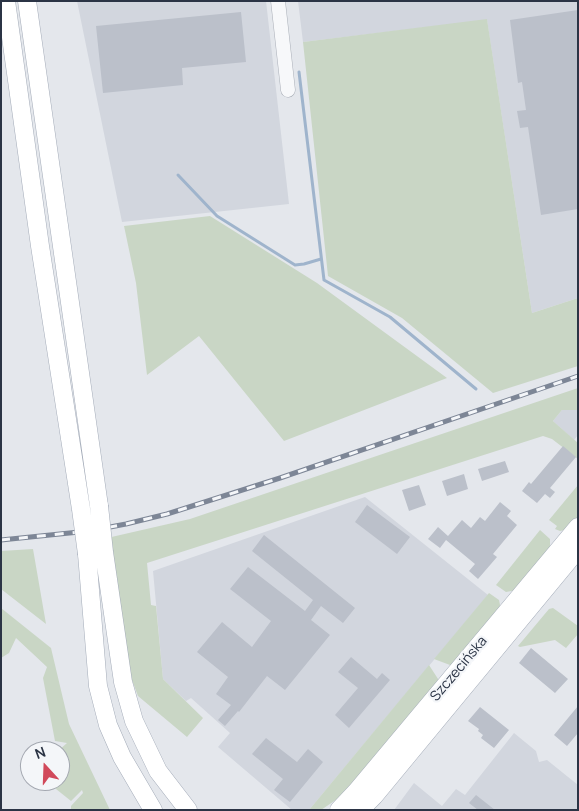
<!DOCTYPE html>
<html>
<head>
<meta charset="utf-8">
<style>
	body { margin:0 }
	#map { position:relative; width:579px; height:811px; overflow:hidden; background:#e4e7ec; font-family:Manrope,sans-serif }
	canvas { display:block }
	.frame { position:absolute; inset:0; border:2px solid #2b3445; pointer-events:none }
	.north { position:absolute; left:20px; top:741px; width:50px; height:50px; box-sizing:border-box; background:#f4f6f9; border:1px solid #a4a8b1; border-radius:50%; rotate:340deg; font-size:14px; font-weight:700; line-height:20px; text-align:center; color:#2b3445 }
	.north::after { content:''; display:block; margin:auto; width:18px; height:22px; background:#d1495b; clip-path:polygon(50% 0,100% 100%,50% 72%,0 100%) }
</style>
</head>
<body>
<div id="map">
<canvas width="579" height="811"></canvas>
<div class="frame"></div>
<div class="north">N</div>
</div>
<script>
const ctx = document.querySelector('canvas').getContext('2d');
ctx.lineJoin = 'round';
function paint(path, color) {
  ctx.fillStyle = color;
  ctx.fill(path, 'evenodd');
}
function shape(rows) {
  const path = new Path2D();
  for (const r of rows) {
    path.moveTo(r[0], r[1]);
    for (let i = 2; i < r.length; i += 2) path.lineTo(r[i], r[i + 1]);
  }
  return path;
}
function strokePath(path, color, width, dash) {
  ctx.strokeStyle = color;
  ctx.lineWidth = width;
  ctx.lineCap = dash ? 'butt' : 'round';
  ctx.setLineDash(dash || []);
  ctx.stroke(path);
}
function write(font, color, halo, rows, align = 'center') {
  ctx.font = font + ' Manrope,sans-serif';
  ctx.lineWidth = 4.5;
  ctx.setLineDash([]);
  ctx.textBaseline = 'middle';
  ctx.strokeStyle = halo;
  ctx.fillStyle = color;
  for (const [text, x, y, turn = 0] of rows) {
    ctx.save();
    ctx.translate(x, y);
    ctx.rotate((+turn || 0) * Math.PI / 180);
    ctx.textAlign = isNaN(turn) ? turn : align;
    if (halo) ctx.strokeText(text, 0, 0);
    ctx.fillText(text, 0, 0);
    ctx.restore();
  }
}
const built = shape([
	[77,1,266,1,289,204,122,222],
	[298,1,578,1,578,298,532,313,487,20,303,42],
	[562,410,578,410,578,435,574,440,553,421],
	[365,497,488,595,309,810,292,810,218,747,230,733,191,698,186,701,163,679,153,571],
	[514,733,536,751,539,762,547,760,578,785,578,810,394,810,414,783,442,806,456,789,465,795]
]);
const green = shape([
	[487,19,532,313,578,298,578,366,493,393,402,318,328,276,303,42],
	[210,216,317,283,447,378,284,441,199,336,147,375,136,283,124,226],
	[578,388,578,410,562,410,553,421,578,443,578,459,552,439,543,436,147,563,151,605,156,606,163,679,203,718,187,737,138,696,121,651,94,541,190,519],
	[578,485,578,517,569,529,560,531,555,529,557,526,549,520],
	[540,530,550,539,550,550,517,590,506,592,496,585],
	[33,549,46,624,1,589,1,551],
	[489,593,499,600,500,605,498,613,456,665,450,665,434,659],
	[1,608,51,648,69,724,110,810,71,810,71,806,83,793,82,790,71,801,46,781,60,781,60,751,58,751,67,743,55,741,43,678,47,667,16,638,9,653,1,658],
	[553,608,578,626,578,634,566,648,555,640,520,647,518,646,549,609],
	[429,665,440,682,352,789,321,810,309,810]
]);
const stream = shape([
	[299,72,324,280,390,317,476,389],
	[178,175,217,216,295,265,304,264,321,259]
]);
const building = shape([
	[578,10,578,209,541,215,528,127,520,128,517,111,526,110,522,82,518,83,510,20],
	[241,12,246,62,182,68,183,85,103,93,96,26],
	[563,446,576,457,550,488,555,492,550,498,545,494,537,503,522,491,529,482,531,484],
	[505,461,509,472,482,481,478,469],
	[464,474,468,489,447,496,442,481],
	[419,485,426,505,409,511,402,490],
	[500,502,511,511,507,516,517,525,493,554,497,557,478,579,469,571,475,564,446,540,440,548,428,539,438,527,448,536,462,520,471,528,480,517,485,521],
	[367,505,410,537,397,554,355,522],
	[264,535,355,608,343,623,321,606,311,620,330,635,285,690,267,676,239,712,238,711,225,726,218,720,231,705,216,694,228,677,197,652,222,622,252,647,271,621,230,589,248,567,305,611,313,600,252,551],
	[531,648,568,679,555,693,519,663],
	[351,657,377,679,382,673,390,680,349,728,335,715,358,688,338,672],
	[578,706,578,733,567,746,554,735],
	[480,707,509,730,494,748,481,738,483,735,478,731,479,729,468,721],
	[266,738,297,762,308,749,323,762,290,802,274,790,283,779,252,754],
	[476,795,495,810,478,810,469,803]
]);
const minor = shape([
	[278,1,288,90]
]);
const major = shape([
	[6,1,40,246,81,509],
	[27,1,99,506],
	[104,552,123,682,134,721,158,771,188,810],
	[87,554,98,686,108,725,122,757,153,810],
	[339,810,356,792,578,527],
	[360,810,374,796,578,549]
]);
const rail = shape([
	[1,540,89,531,126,524,167,514,280,478,578,376]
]);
const majorBridge = shape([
	[99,506,104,552],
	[81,509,87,554]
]);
const streetNames = [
	["Szczecińska",459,669,-50]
];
paint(built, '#d2d6de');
paint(green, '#c9d6c5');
strokePath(stream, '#9fb4cc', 3);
paint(building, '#bbc0ca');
strokePath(minor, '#a9aeb7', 15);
strokePath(major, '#a3abb8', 19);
strokePath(minor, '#f7f8fa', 14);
strokePath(major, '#fff', 18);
strokePath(rail, '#7d8696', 5);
strokePath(rail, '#f4f6f9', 3, [9]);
strokePath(majorBridge, '#a3abb8', 19, []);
strokePath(majorBridge, '#fff', 18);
write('14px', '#2b3445', '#f4f6f9', streetNames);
</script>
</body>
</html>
